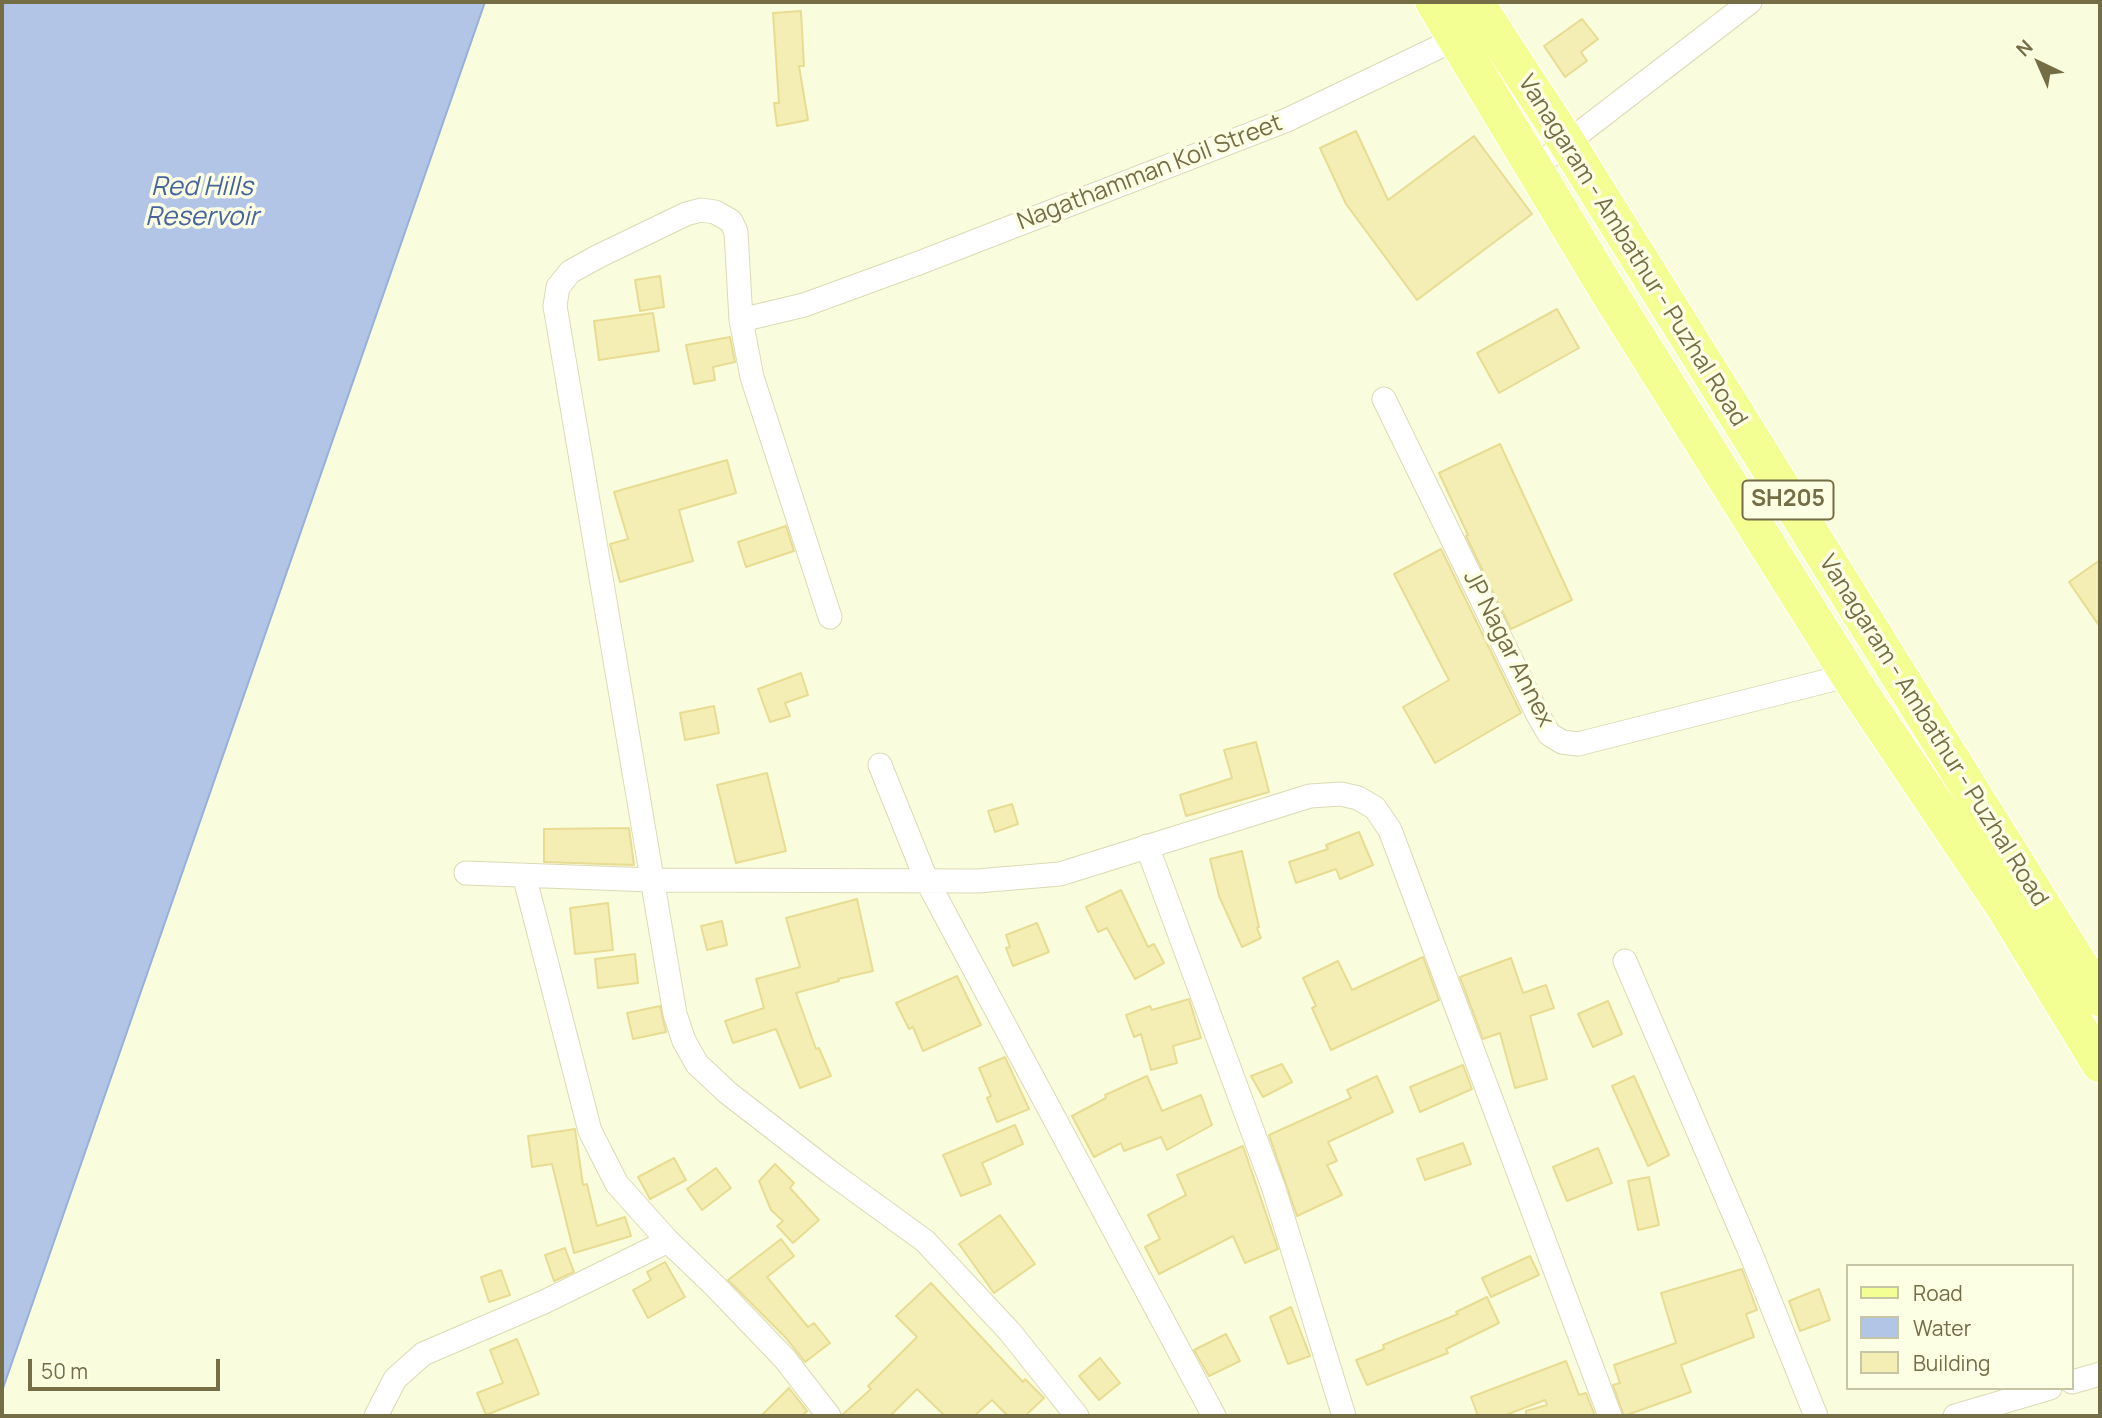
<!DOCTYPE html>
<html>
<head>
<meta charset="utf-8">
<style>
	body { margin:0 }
	#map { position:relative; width:2102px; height:1418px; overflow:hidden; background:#fafddd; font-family:Manrope,sans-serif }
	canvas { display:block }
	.frame { position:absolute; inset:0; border:4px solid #746d45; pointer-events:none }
	.legend { position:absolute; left:1846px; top:1264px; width:228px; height:126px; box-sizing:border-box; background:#fdffe5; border:2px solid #c6c5a5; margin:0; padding:9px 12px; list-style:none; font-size:21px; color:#746d45 }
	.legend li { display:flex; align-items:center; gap:14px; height:35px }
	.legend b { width:35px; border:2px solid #c6c5a5 }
	.north { position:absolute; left:2004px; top:28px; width:70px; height:70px; -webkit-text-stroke:5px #fdffe5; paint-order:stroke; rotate:316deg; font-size:19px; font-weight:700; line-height:28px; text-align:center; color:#746d45 }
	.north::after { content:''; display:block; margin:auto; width:24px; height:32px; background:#746d45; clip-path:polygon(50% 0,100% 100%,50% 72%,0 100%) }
	.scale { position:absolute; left:28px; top:1359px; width:192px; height:32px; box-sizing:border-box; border:4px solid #746d45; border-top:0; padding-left:9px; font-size:21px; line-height:24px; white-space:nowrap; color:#746d45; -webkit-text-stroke:5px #fdffe5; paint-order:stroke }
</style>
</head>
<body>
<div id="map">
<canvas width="2102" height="1418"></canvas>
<div class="frame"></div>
<ul class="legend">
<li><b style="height:9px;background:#f3ff93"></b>Road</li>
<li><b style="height:19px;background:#b2c5e7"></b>Water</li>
<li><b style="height:19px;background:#f4edb4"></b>Building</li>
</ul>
<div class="north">N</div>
<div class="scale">50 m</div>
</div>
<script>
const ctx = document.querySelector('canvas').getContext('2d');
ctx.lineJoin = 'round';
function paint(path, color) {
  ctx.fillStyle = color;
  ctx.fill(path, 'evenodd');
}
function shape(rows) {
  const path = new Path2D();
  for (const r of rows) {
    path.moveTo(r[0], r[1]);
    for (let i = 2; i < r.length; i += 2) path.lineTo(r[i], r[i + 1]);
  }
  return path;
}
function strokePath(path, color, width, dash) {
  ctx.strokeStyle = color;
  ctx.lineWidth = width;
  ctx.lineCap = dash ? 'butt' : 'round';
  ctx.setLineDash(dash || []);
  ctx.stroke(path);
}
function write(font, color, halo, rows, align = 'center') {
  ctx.font = font + ' Manrope,sans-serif';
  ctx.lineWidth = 7;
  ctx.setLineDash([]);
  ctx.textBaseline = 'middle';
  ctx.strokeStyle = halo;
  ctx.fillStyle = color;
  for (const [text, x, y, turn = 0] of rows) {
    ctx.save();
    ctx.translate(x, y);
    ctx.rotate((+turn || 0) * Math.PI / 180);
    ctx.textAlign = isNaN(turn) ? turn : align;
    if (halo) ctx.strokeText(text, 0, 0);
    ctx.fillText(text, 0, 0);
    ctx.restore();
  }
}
const water = shape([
	[2,2,485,2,2,1391,2,2]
]);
const building = shape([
	[801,11,804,66,799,66,808,120,777,126,774,103,779,103,773,13,801,11],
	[1582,19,1598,39,1581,52,1587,61,1565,77,1544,46,1582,19],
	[1356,131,1388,200,1474,136,1532,214,1417,300,1346,204,1320,148,1356,131],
	[660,276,664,307,640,311,635,280,660,276],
	[1557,309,1579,348,1499,393,1477,353,1557,309],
	[653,313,659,351,599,360,594,321,653,313],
	[730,337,735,362,713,367,715,380,694,384,686,345,730,337],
	[1500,444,1572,600,1511,629,1466,536,1468,535,1439,473,1500,444],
	[727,460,736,493,679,510,693,561,620,582,610,544,628,539,614,492,727,460],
	[786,526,794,551,746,567,738,542,786,526],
	[1441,549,1521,713,1435,763,1403,707,1449,680,1394,574,1441,549],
	[2100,560,2100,627,2069,582,2100,560],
	[801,673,808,695,785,703,790,716,770,722,758,689,801,673],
	[714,706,719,733,685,740,680,713,714,706],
	[1256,742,1269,792,1186,816,1180,795,1232,778,1224,750,1256,742],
	[767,773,786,851,736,863,717,785,767,773],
	[1012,804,1018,824,995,832,988,811,1012,804],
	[629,828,634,865,544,862,544,829,629,828],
	[1359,832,1373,865,1340,879,1336,869,1296,883,1289,862,1328,849,1326,845,1359,832],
	[1242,851,1259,927,1257,928,1261,938,1242,947,1219,896,1210,859,1242,851],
	[1121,890,1148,947,1154,944,1164,963,1135,979,1107,928,1098,932,1086,907,1121,890],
	[857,899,873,971,838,979,839,981,796,993,816,1049,819,1048,831,1076,800,1088,776,1029,733,1043,725,1021,764,1008,756,979,800,967,786,918,857,899],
	[608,903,613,950,575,954,570,908,608,903],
	[722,921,727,945,707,950,701,926,722,921],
	[1037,923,1049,952,1013,966,1006,948,1010,947,1006,935,1037,923],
	[635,954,638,983,598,988,595,959,635,954],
	[1423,957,1439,1000,1331,1050,1312,1008,1316,1006,1303,978,1338,961,1352,990,1423,957],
	[1511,958,1523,993,1546,985,1554,1008,1530,1016,1547,1079,1515,1088,1500,1033,1483,1039,1460,977,1511,958],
	[957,976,981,1025,923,1051,913,1027,909,1029,896,1003,957,976],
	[1189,999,1201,1038,1173,1046,1177,1063,1151,1070,1141,1034,1134,1037,1126,1015,1150,1006,1152,1010,1189,999],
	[1608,1001,1622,1034,1593,1047,1578,1014,1608,1001],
	[660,1006,666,1032,633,1039,627,1013,660,1006],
	[1005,1057,1029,1109,997,1122,987,1098,991,1096,979,1068,1005,1057],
	[1282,1064,1292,1082,1263,1097,1251,1076,1282,1064],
	[1463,1065,1472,1089,1420,1112,1410,1087,1463,1065],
	[1147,1076,1162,1111,1201,1095,1212,1125,1167,1150,1161,1137,1124,1151,1121,1143,1094,1157,1072,1116,1106,1098,1105,1095,1147,1076],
	[1377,1076,1393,1112,1328,1142,1337,1161,1327,1165,1342,1195,1297,1216,1269,1135,1351,1098,1347,1090,1377,1076],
	[1634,1076,1669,1155,1648,1166,1612,1086,1634,1076],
	[1015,1125,1023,1144,982,1163,991,1184,961,1196,943,1155,1015,1125],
	[575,1129,583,1185,587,1184,597,1226,625,1217,631,1236,574,1253,552,1164,532,1167,528,1136,575,1129],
	[1463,1143,1471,1164,1425,1180,1417,1159,1463,1143],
	[1243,1146,1278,1249,1245,1263,1233,1236,1159,1274,1145,1247,1160,1239,1148,1215,1186,1195,1177,1175,1243,1146],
	[1598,1148,1612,1183,1567,1201,1553,1167,1598,1148],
	[674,1158,686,1180,650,1199,638,1177,674,1158],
	[775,1164,794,1183,790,1188,819,1220,793,1243,777,1226,783,1221,771,1210,759,1181,775,1164],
	[716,1168,731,1188,702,1210,687,1189,716,1168],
	[1649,1177,1659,1225,1638,1230,1628,1181,1649,1177],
	[1000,1215,1035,1264,994,1293,959,1244,1000,1215],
	[781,1239,794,1256,767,1277,808,1327,814,1323,830,1343,805,1362,786,1338,728,1280,781,1239],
	[565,1248,574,1272,554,1281,545,1255,565,1248],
	[1530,1256,1539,1275,1491,1297,1482,1278,1530,1256],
	[665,1262,685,1297,648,1318,633,1290,651,1280,647,1272,665,1262],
	[1742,1269,1757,1310,1746,1314,1754,1337,1681,1365,1691,1392,1624,1416,1613,1385,1620,1383,1614,1365,1676,1343,1661,1293,1742,1269],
	[501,1270,510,1295,489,1302,481,1277,501,1270],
	[931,1283,1023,1382,1025,1379,1044,1398,1025,1416,1008,1416,992,1400,974,1416,945,1416,917,1389,890,1416,843,1416,843,1414,871,1389,868,1386,917,1337,896,1316,931,1283],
	[1819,1289,1830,1320,1800,1331,1789,1301,1819,1289],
	[1487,1297,1499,1323,1446,1349,1448,1353,1367,1385,1356,1360,1384,1349,1383,1345,1458,1314,1456,1312,1487,1297],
	[1291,1307,1310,1356,1288,1364,1270,1317,1291,1307],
	[1226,1334,1240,1361,1209,1376,1194,1350,1226,1334],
	[517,1339,539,1394,486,1415,477,1393,503,1383,490,1350,517,1339],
	[1100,1358,1120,1383,1099,1400,1079,1376,1100,1358],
	[1566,1361,1579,1395,1586,1393,1595,1416,1526,1416,1526,1411,1547,1405,1545,1400,1503,1416,1478,1416,1471,1397,1566,1361],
	[789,1388,807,1411,802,1416,761,1416,789,1388]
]);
const minor = shape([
	[1534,168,1750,2],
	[741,320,752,377,830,617],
	[1384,399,1537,713,1549,734,1562,742,1578,744,1850,675],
	[880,765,926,879,1214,1416],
	[1147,846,1274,1189,1344,1416],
	[466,873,652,880,977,881,1060,874,1310,796,1341,794,1358,798,1375,808,1390,830,1610,1416],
	[524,875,590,1131,617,1184,668,1241,716,1287,785,1359,829,1416],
	[1625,961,1751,1254,1816,1416],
	[2072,1382,2100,1374],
	[376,1416,395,1379,423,1354,544,1302,668,1241],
	[1077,1416,1010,1332,925,1241,830,1172,728,1093,697,1064,684,1041,675,1014,555,306,558,287,570,272,597,257,686,214,701,210,715,212,731,221,736,232,741,320,804,305,919,263,1287,120,1466,34],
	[1955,1416,2050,1388]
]);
const primary = shape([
	[1434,2,1606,288,1857,688,2005,908,2100,1064],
	[1475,2,1567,143,2100,998]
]);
const shields = [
	[1788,500,91]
];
const shieldNames = [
	["SH205",1788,500]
];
const streetNames = [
	["Nagathamman Koil Street",1150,173,-21],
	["Vanagaram - Ambathur - Puzhal Road",1632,251,58],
	["JP Nagar Annex",1508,649,63],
	["Vanagaram - Ambathur - Puzhal Road",1933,731,58]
];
const waterNames = [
	["Red Hills",202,188],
	["Reservoir",202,218]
];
paint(water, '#b2c5e7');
strokePath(water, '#97afd9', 2);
paint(building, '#f4edb4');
strokePath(building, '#e8dc93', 2);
strokePath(minor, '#dcdab5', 25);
strokePath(primary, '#fff', 39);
strokePath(minor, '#fff', 23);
strokePath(primary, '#f3ff93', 37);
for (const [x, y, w] of shields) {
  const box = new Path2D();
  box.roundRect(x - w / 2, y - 19.5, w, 39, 5);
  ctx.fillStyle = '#fdffe5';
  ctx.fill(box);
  strokePath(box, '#746d45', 2);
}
write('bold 23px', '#746d45', null, shieldNames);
write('24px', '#746d45', '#fdffe5', streetNames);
write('italic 26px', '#46649e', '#fdffe5', waterNames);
</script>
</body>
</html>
